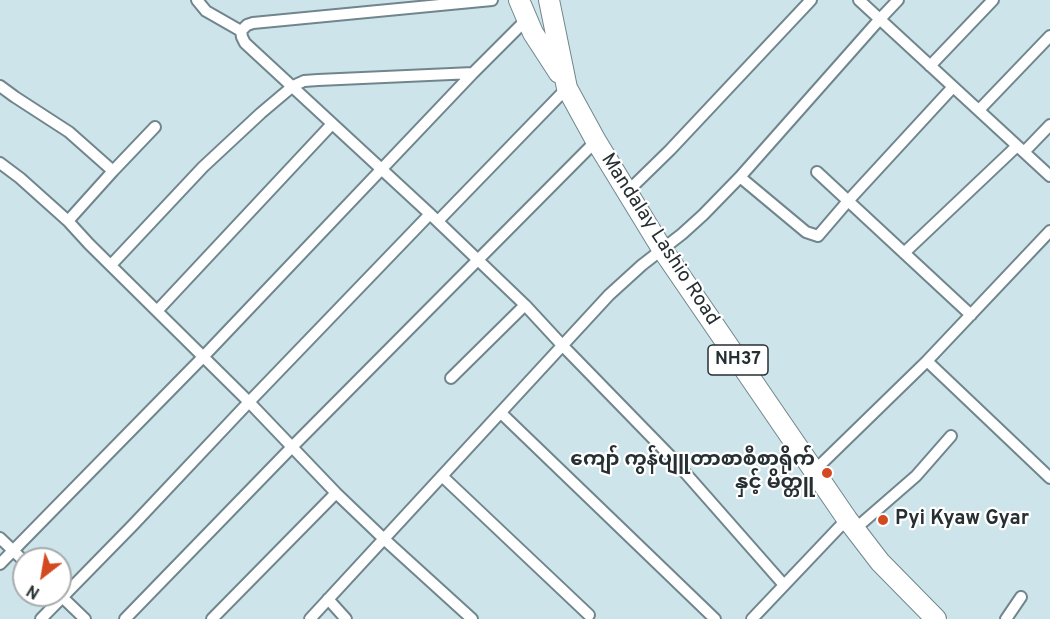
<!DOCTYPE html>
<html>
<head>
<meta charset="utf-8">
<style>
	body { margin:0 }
	#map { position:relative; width:1050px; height:619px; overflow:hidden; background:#cde4eb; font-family:Overpass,sans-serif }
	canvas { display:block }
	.north { position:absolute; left:12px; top:547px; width:60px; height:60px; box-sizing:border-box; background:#fff; border:2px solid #a8acad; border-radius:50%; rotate:211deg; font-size:16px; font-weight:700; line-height:24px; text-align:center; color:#262f32 }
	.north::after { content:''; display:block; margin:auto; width:21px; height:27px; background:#d34a20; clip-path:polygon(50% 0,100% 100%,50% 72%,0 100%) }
</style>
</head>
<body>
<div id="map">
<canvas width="1050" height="619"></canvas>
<div class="north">N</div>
</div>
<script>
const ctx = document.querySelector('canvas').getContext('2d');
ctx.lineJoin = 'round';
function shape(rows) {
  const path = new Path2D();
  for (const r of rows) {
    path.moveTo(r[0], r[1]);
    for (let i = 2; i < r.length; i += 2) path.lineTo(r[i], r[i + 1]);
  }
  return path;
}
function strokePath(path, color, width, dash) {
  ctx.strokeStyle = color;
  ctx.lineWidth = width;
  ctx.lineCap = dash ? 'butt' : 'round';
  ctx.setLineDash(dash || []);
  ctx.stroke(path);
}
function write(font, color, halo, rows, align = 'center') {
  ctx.font = font + ' Overpass,"Noto Sans Myanmar",sans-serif';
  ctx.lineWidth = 4.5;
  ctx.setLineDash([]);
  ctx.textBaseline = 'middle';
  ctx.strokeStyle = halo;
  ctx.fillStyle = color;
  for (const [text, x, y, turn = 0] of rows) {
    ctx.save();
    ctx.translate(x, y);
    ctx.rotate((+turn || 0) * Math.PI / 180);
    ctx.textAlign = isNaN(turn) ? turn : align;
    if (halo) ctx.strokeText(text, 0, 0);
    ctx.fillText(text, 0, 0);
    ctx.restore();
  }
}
const street = shape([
	[197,0,206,11,241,31],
	[492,0,253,23,247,25,241,31,242,37,245,43,430,214,525,305,562,345,674,460,784,585],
	[859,0,1050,176],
	[930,66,993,0],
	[0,86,15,97,69,132,113,171],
	[979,110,1050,36],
	[1024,152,1050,125],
	[0,163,20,178,68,221,89,244,249,402,336,493,384,539,472,619],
	[817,172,971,315],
	[740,177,806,232,818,236,848,201,953,87],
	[627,192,670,150,811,0],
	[68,221,113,171,155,127],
	[438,221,567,88],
	[904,253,1017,146],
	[111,265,203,167,261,113,293,86,304,81,318,80,473,73],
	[157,311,332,124],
	[927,361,1050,478],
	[451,378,525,305],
	[501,413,715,619],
	[814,471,927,361,1050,231],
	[442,476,589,615],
	[855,529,916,476,951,436],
	[0,538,24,561],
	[0,564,203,357,473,73,527,19],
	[60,595,85,619],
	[328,599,346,619],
	[41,619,133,525,249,402,430,214],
	[125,619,292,447,596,141],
	[212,619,336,493],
	[310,619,609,295,642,265,682,234,703,215,740,177,879,20,898,0],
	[752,619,847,519],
	[1006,619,1021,597]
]);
const highway = shape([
	[519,0,533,33,559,73],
	[549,0,567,88,596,141,662,249,847,519,880,562,936,619]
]);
const markers = [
	[827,473,6,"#d34a20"],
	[883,520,6,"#d34a20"]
];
const shields = [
	[738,360,60]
];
const shieldNames = [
	["NH37",738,360]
];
const streetNames = [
	["Mandalay Lashio Road",659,240,57]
];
const poiNames = [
	["ကျော် ကွန်ပျူတာစာစီစာရိုက်",815,461],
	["နှင့် မိတ္တူ",815,484],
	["Pyi Kyaw Gyar",895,520,"left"]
];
strokePath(street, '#71868c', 14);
strokePath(highway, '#71868c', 22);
strokePath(street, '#fff', 10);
strokePath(highway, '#fff', 20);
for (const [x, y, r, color] of markers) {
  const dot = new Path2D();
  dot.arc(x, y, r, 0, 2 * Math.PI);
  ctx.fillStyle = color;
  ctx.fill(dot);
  strokePath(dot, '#fff', 2);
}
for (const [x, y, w] of shields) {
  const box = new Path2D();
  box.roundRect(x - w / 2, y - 15, w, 30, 4.5);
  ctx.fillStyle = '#fff';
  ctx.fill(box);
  strokePath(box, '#262f32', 1.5);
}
write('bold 18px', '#262f32', null, shieldNames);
write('20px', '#262f32', '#fff', streetNames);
write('bold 20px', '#262f32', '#fff', poiNames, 'right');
</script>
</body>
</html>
